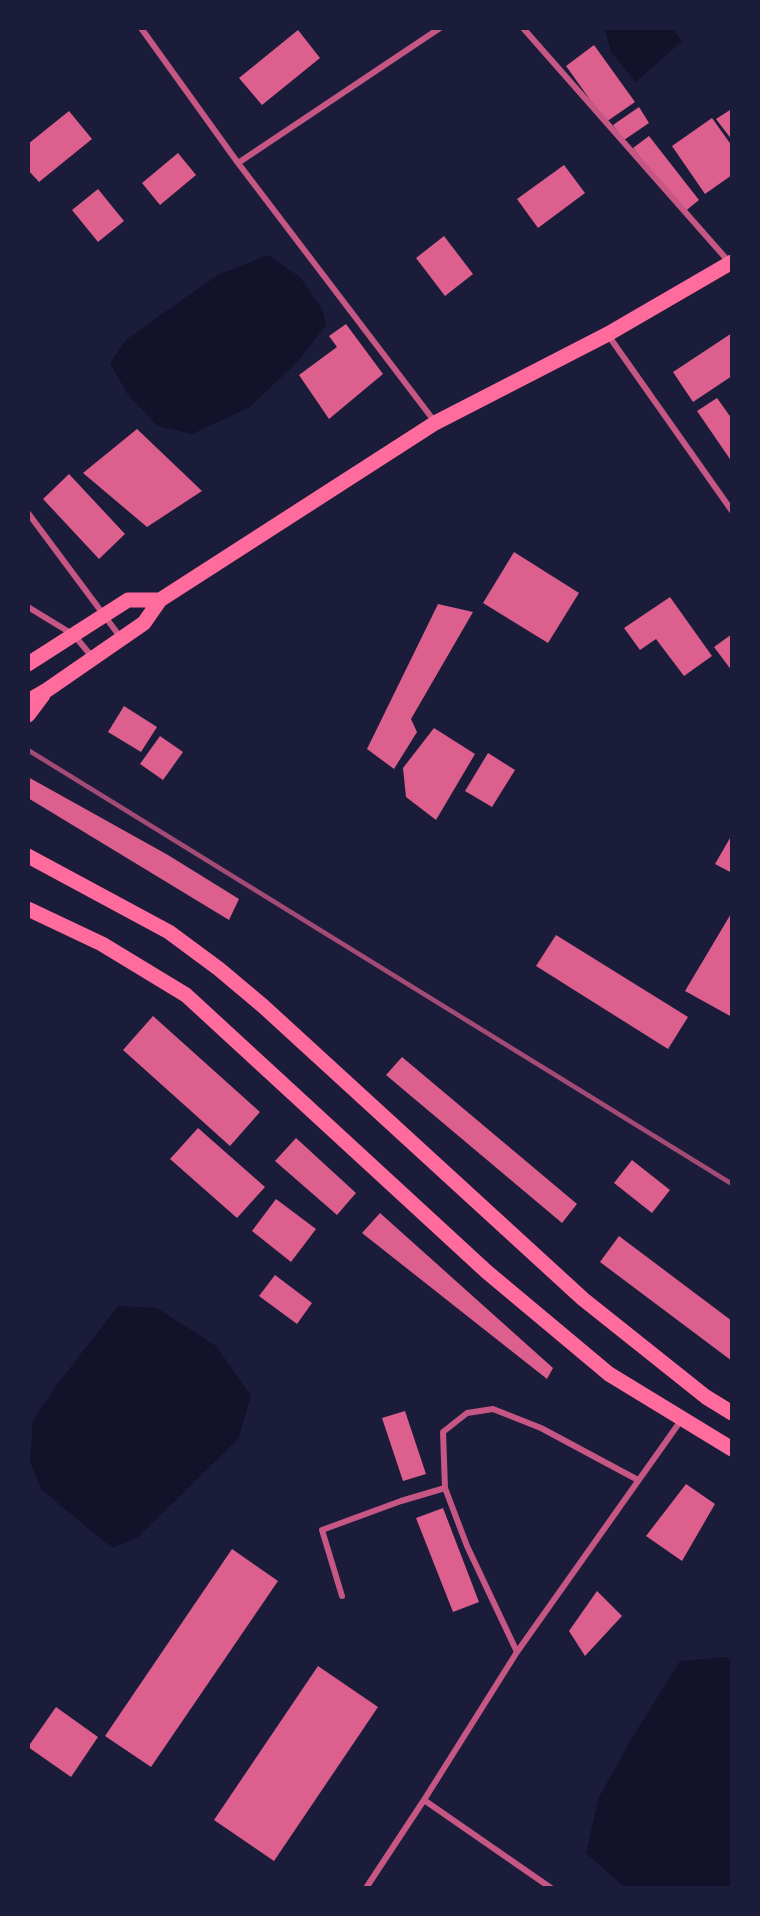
<!DOCTYPE html>
<html>
<head>
<meta charset="utf-8">
<style>
	body { margin:0 }
	#map { position:relative; width:760px; height:1916px; overflow:hidden; background:#1b1b3a; font-family:"Times New Roman",serif }
	canvas { display:block }
	.frame { position:absolute; inset:0; border:30px solid #1b1b3a; pointer-events:none }
</style>
</head>
<body>
<div id="map">
<canvas width="760" height="1916"></canvas>
<div class="frame"></div>
</div>
<script>
const ctx = document.querySelector('canvas').getContext('2d');
ctx.lineJoin = 'round';
function paint(path, color) {
  ctx.fillStyle = color;
  ctx.fill(path, 'evenodd');
}
function shape(rows) {
  const path = new Path2D();
  for (const r of rows) {
    path.moveTo(r[0], r[1]);
    for (let i = 2; i < r.length; i += 2) path.lineTo(r[i], r[i + 1]);
  }
  return path;
}
function strokePath(path, color, width, dash) {
  ctx.strokeStyle = color;
  ctx.lineWidth = width;
  ctx.lineCap = dash ? 'butt' : 'round';
  ctx.setLineDash(dash || []);
  ctx.stroke(path);
}
const water = shape([
	[605,29,673,29,682,41,636,82,611,52],
	[268,255,300,277,323,311,326,325,298,361,250,407,192,434,158,426,128,395,110,363,127,339,162,314,218,275],
	[118,1306,157,1308,216,1346,251,1396,238,1439,138,1537,112,1548,41,1489,30,1462,33,1420,56,1386],
	[727,1657,732,1661,731,1887,624,1887,586,1853,599,1797,632,1738,680,1661]
]);
const building = shape([
	[298,30,320,58,262,105,239,78],
	[594,45,635,102,606,122,566,66],
	[639,107,649,123,624,140,613,125],
	[730,110,732,112,732,140,716,119],
	[69,111,92,139,39,182,28,170,28,144],
	[712,118,732,146,732,175,705,194,672,146],
	[649,136,699,200,683,213,633,148],
	[178,153,196,175,160,205,142,183],
	[564,165,585,193,538,228,517,199],
	[98,189,124,221,98,242,72,210],
	[444,236,473,274,445,296,416,258],
	[346,324,383,374,329,419,299,375,337,347,329,336],
	[732,333,732,376,693,402,673,372],
	[717,398,732,419,732,462,697,411],
	[137,429,202,491,147,527,83,473],
	[69,474,125,534,99,559,43,499],
	[514,552,579,593,548,643,483,603],
	[670,597,712,656,684,676,656,639,640,650,624,628],
	[438,604,473,612,411,719,417,732,394,769,367,749],
	[732,634,732,671,714,647],
	[124,706,157,727,141,752,108,732],
	[434,728,475,754,436,820,406,797,403,768],
	[160,736,183,752,163,780,140,764],
	[488,753,515,770,492,807,465,791],
	[28,777,168,855,239,899,229,920,28,798],
	[730,838,732,839,732,873,715,864],
	[732,912,732,1017,685,991],
	[556,935,688,1017,668,1049,536,966],
	[153,1016,260,1112,230,1146,123,1050],
	[402,1057,577,1204,562,1223,386,1075],
	[198,1128,265,1187,237,1218,170,1159],
	[296,1138,356,1193,337,1215,275,1161],
	[632,1160,670,1190,652,1213,614,1183],
	[276,1199,316,1229,291,1262,252,1231],
	[380,1213,553,1368,547,1379,362,1233],
	[619,1236,732,1321,732,1361,600,1262],
	[275,1275,312,1303,297,1324,259,1296],
	[405,1411,426,1474,403,1481,382,1418],
	[686,1484,715,1504,682,1561,646,1536],
	[443,1508,479,1602,453,1612,416,1518],
	[232,1549,278,1581,151,1767,105,1736],
	[597,1591,622,1616,585,1656,569,1631],
	[318,1666,378,1707,274,1861,214,1820],
	[56,1707,98,1737,71,1777,28,1747]
]);
const minor = shape([
	[141,28,238,163,435,422],
	[523,28,730,263],
	[238,163,440,28],
	[608,335,732,511],
	[28,513,121,638],
	[28,607,74,635,93,658],
	[445,1488,443,1432,467,1413,493,1409,541,1428,638,1480],
	[342,1596,322,1530,401,1501,445,1488,467,1546,517,1652],
	[366,1888,424,1800],
	[551,1888,424,1800,517,1652,682,1419]
]);
const primary = shape([
	[28,664,128,600,160,600],
	[28,701,47,690,144,623,160,600,435,423,608,334,732,262],
	[28,715,43,695],
	[28,856,169,932,219,969,263,1006,583,1299,706,1397,732,1413],
	[28,909,102,944,186,995,487,1272,609,1374,732,1449]
]);
const rail = shape([
	[28,750,732,1184]
]);
paint(water, '#12122b');
paint(building, '#dd5f8e');
strokePath(minor, '#c65784', 6);
strokePath(primary, '#ff6b9d', 15);
strokePath(rail, '#a44b75', 4.5);
</script>
</body>
</html>
